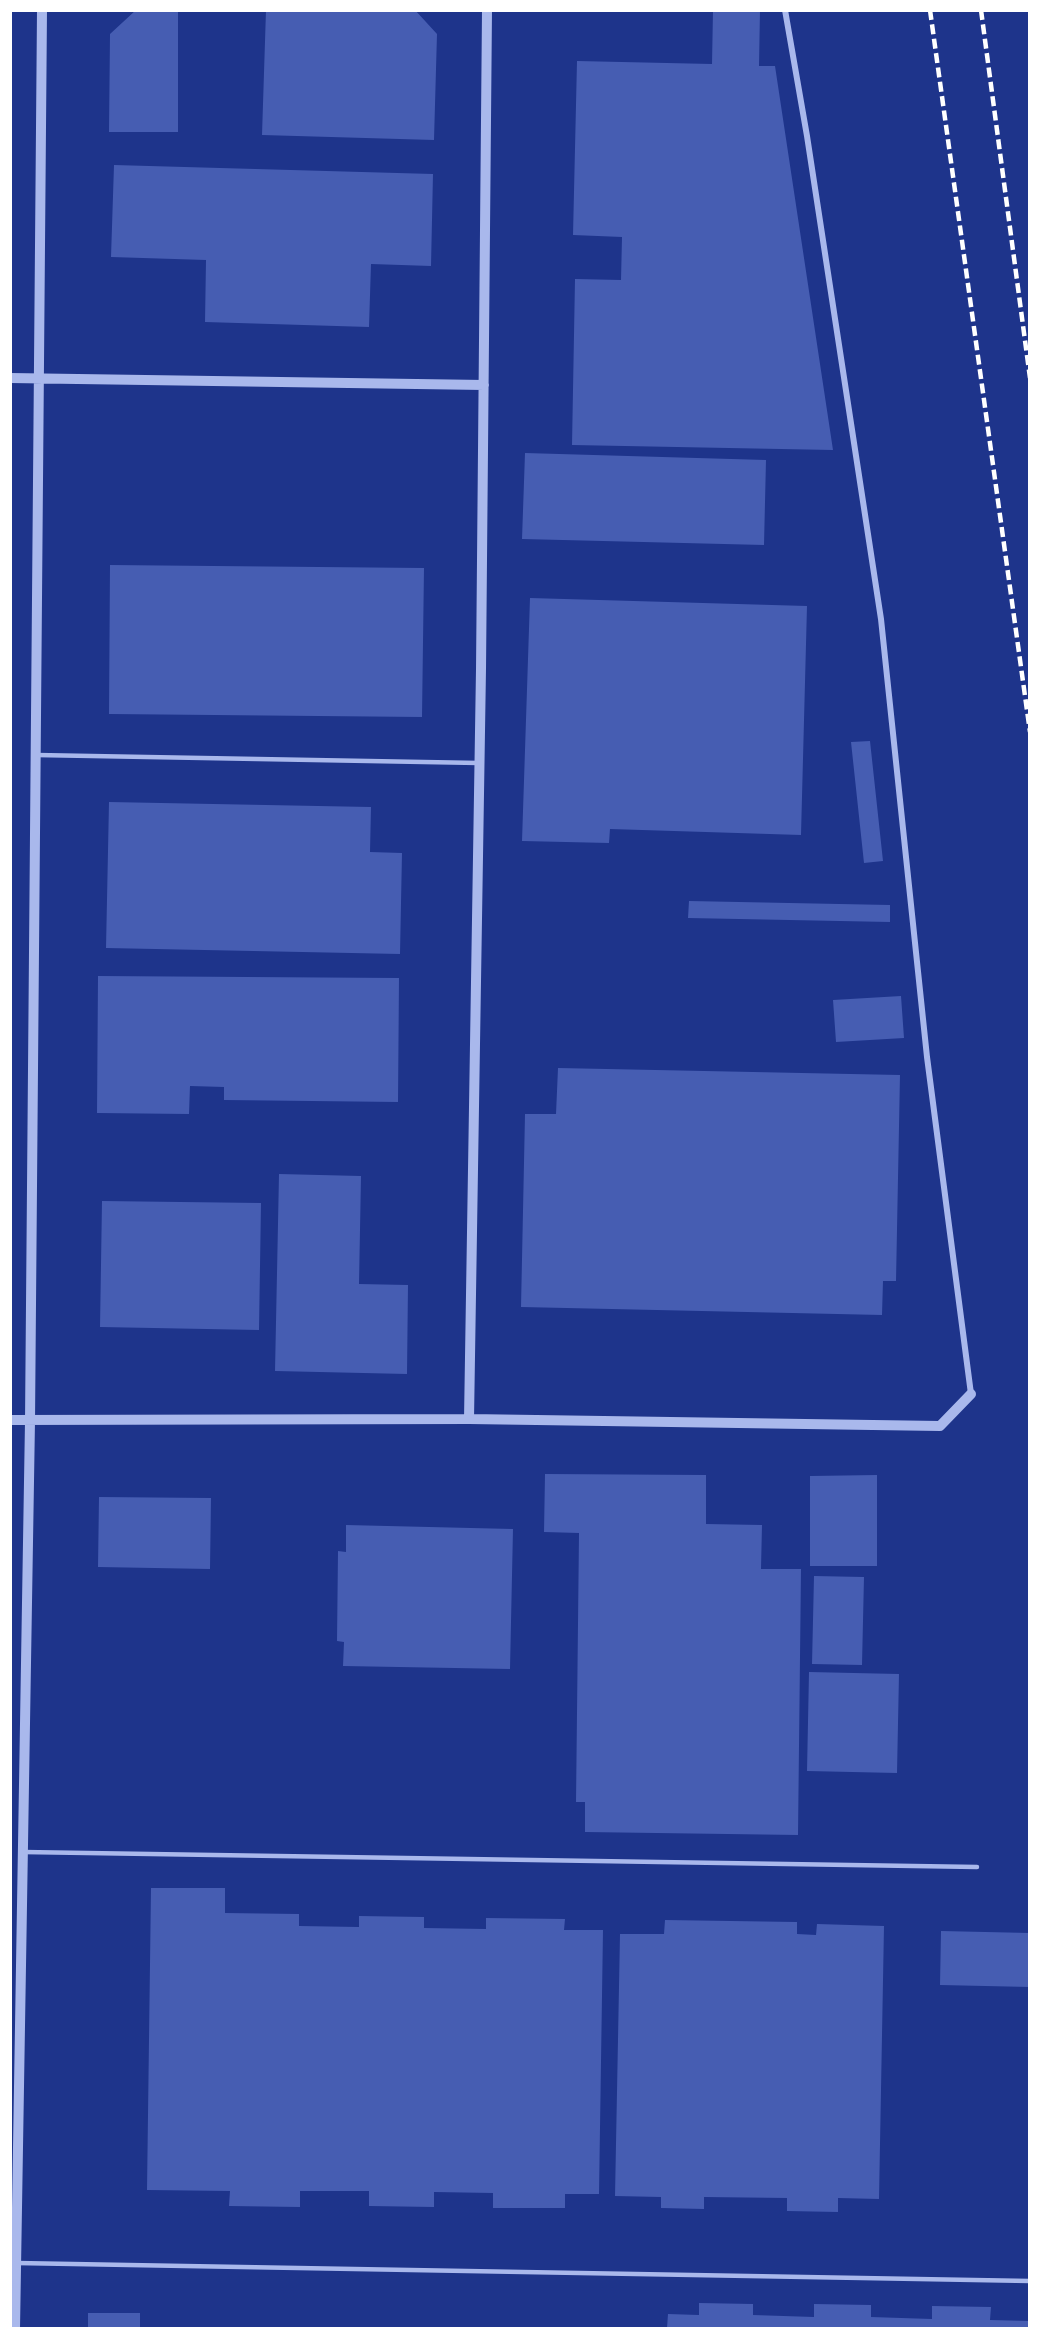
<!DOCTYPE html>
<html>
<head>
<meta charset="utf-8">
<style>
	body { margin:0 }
	#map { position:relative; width:1040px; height:2339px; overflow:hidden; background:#1e348b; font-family:Mulish,sans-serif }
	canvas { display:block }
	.frame { position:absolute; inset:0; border:12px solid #fff; pointer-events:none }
</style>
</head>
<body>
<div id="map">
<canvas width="1040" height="2339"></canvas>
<div class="frame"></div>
</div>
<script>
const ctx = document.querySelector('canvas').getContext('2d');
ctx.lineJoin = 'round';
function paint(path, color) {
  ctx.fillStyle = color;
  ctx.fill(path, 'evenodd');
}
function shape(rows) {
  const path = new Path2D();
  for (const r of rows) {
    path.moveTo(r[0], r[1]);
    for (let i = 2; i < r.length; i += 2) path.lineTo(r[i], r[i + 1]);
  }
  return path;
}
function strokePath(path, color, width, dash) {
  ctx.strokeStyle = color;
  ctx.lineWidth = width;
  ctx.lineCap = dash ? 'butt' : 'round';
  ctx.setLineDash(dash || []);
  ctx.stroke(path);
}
const building = shape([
	[136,10,178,10,178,132,109,132,110,34],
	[266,10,415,10,437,34,434,140,262,135],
	[713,10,760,10,759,66,775,66,833,450,572,445,575,279,621,280,622,237,573,235,577,61,712,64],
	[114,165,433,174,431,266,371,264,369,327,205,322,206,260,111,257],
	[525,453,766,460,764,545,522,539],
	[110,565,424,568,422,717,109,714],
	[530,598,807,606,801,835,610,829,609,843,522,841],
	[870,741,883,861,864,863,851,742],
	[109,802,371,807,370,852,402,853,400,954,106,948],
	[689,901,890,905,890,922,688,918],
	[98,976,399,978,398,1102,224,1100,224,1087,190,1086,189,1114,97,1113],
	[901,996,904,1038,836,1042,833,1000],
	[558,1068,900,1075,896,1281,883,1281,882,1315,521,1307,525,1114,556,1114],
	[279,1174,361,1176,359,1284,408,1285,407,1374,275,1371],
	[102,1201,261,1203,259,1330,100,1327],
	[545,1474,706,1475,706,1524,762,1525,761,1569,801,1569,798,1835,585,1832,585,1802,576,1802,579,1533,544,1532],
	[877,1475,877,1566,810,1566,810,1476],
	[99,1497,211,1498,210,1569,98,1567],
	[346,1525,513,1529,510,1669,343,1666,344,1642,337,1641,338,1551,346,1552],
	[814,1576,864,1577,862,1665,812,1664],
	[809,1672,899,1674,897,1773,807,1771],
	[151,1888,225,1888,225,1913,299,1914,299,1926,359,1927,359,1916,424,1917,424,1928,486,1929,486,1918,565,1919,564,1930,603,1930,599,2194,565,2194,565,2208,493,2208,493,2193,434,2192,434,2207,369,2206,369,2191,300,2191,300,2207,229,2206,230,2191,147,2190],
	[665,1920,797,1922,797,1934,816,1935,817,1924,884,1926,879,2199,838,2198,838,2212,787,2211,787,2198,704,2197,704,2209,661,2208,661,2197,615,2196,620,1934,664,1934],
	[941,1931,1030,1933,1030,1987,940,1985],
	[699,2303,753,2304,753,2315,814,2317,814,2304,871,2305,871,2317,932,2319,932,2306,991,2307,990,2320,1030,2321,1030,2328,667,2328,668,2314,699,2315],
	[88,2313,140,2313,140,2328,88,2328]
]);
const service = shape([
	[36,755,479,763],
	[23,1852,977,1867],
	[16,2263,1030,2281]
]);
const minor = shape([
	[785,10,807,136,881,619,927,1057,971,1394]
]);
const tertiary = shape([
	[10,378,484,385],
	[469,1419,481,669,487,10],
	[10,1420,469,1419,940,1426,971,1394],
	[15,2328,30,1421,42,10]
]);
const rail = shape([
	[930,10,1030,732],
	[981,10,1030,378]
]);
paint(building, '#465db2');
strokePath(service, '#a9b8ec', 4.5);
strokePath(minor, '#a9b8ec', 6);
strokePath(tertiary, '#a9b8ec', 10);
strokePath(rail, '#fff', 4.5, [10, 4.5]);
</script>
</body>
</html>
